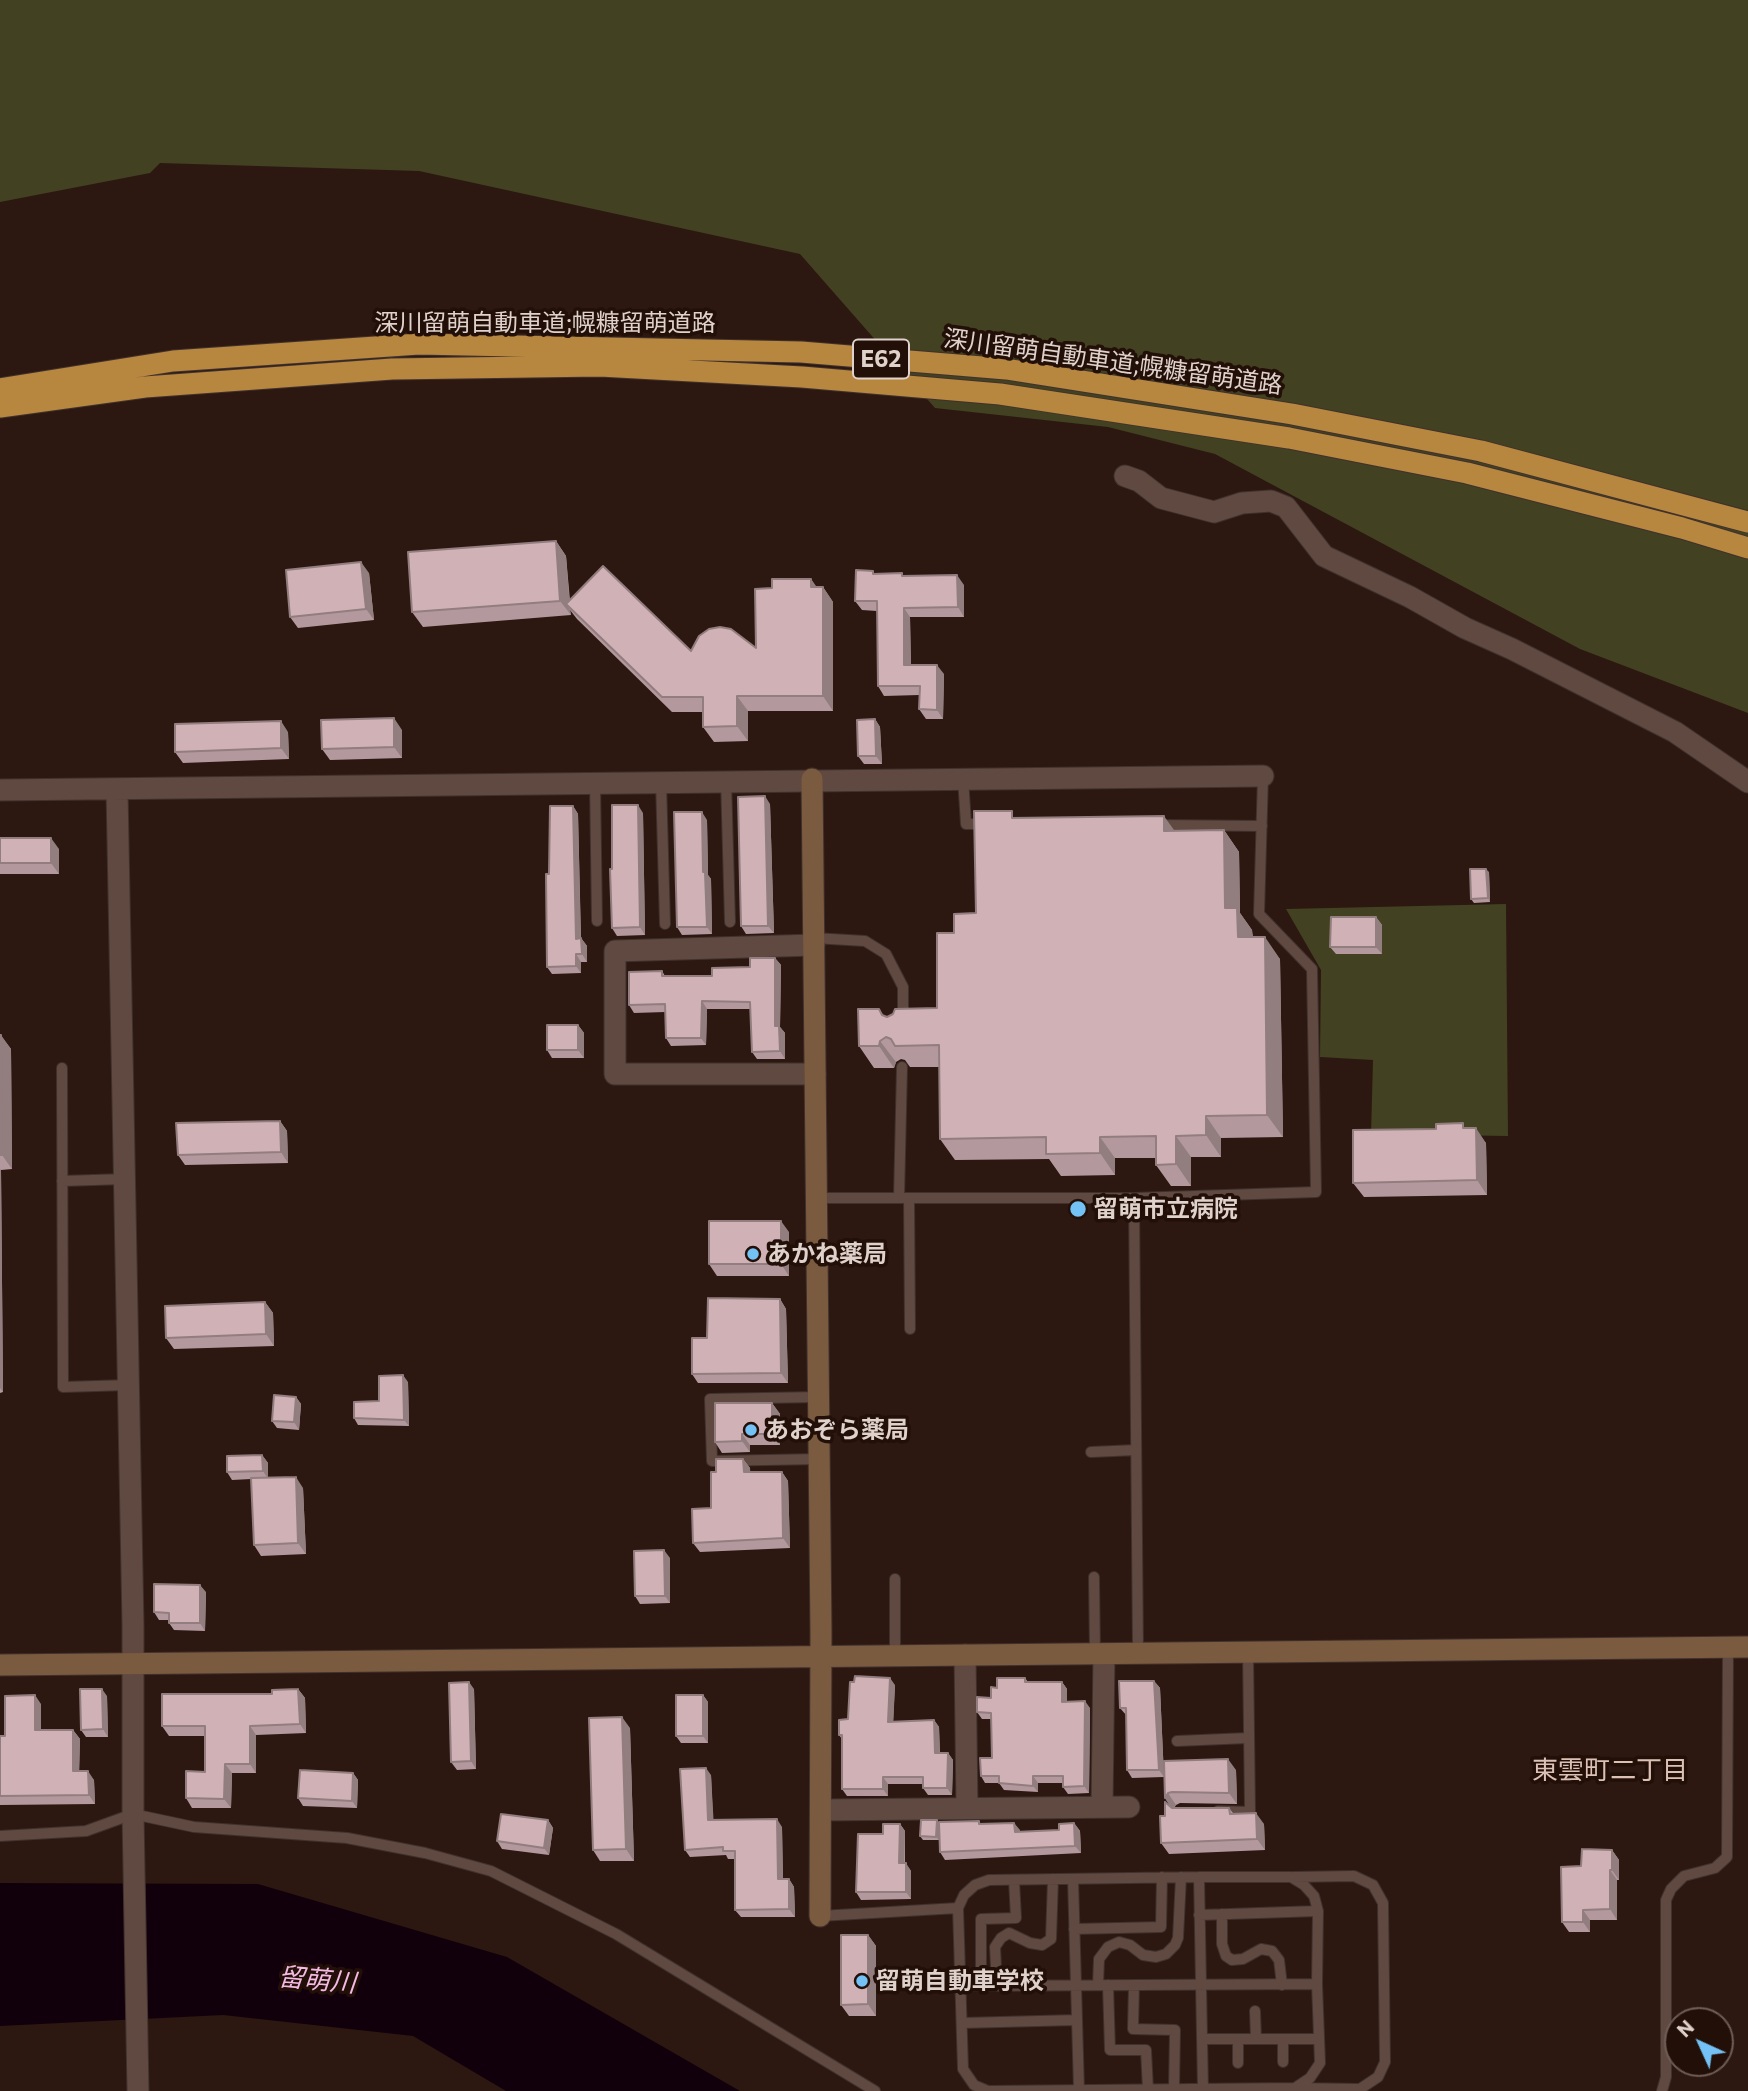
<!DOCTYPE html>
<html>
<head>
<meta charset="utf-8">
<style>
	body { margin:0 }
	#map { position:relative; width:1748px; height:2091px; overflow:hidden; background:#2c1811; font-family:Commissioner,sans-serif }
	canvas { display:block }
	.north { position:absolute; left:1664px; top:2007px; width:70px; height:70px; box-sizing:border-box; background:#220f08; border:2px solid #6e5d56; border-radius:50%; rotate:315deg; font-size:19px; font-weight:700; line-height:28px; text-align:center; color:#dfd1cb }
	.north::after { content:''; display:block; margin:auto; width:24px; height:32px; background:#73c1f5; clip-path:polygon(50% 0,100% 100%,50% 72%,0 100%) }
</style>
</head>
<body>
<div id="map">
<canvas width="1748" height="2091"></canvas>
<div class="north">N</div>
</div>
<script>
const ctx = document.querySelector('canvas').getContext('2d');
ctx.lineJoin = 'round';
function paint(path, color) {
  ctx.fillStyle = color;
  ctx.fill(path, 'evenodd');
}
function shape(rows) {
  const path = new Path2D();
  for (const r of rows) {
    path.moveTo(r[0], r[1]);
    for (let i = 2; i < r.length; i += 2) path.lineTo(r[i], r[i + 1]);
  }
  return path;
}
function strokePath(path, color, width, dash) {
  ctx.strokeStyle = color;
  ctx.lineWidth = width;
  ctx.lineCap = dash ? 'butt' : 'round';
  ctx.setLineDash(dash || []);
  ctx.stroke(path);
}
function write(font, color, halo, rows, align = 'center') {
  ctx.font = font + ' Commissioner,"Noto Sans JP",sans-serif';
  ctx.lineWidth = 7;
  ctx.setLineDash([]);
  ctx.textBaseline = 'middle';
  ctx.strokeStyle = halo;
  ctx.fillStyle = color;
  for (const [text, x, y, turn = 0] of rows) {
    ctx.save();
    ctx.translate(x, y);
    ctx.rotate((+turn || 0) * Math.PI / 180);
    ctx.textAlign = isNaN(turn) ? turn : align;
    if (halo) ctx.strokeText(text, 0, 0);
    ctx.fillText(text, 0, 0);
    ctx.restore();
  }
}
const green = shape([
	[0,0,1748,0,1748,713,1580,649,1215,454,1108,427,935,408,800,254,419,171,160,163,150,173,0,202],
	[1506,904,1508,1136,1371,1134,1373,1060,1320,1057,1321,970,1286,909]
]);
const water = shape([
	[0,1883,258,1884,507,1957,740,2091,506,2091,413,2036,223,2015,0,2026]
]);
const lane = shape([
	[963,778,966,824,987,824],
	[726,780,730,922],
	[595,782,597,921],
	[661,782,665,924],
	[1157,825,1262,826],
	[814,938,865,941,886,954,903,987,903,1021],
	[62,1068,63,1387,129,1385],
	[62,1181,125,1179],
	[816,1198,1134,1198,1138,1653],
	[899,1198,902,1067],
	[909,1198,910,1329],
	[1134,1198,1316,1192,1312,969,1259,914,1263,776],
	[818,1397,710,1399,712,1461,819,1459],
	[1091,1452,1136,1450],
	[1094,1577,1095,1654],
	[895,1656,895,1579],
	[1177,1741,1248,1738],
	[1218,1811,1250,1812,1248,1652],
	[0,1836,86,1831,133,1814,194,1827,347,1838,425,1853,491,1871,616,1934,875,2091],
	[1199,1877,1291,1877,1304,1885,1314,1896,1318,1911,1317,1984,1320,2063,1310,2078,1295,2088,988,2091,974,2085,963,2069,958,1908,964,1895,975,1885,989,1880,1199,1877],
	[1199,1877,1203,2090],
	[1293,1877,1354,1876,1373,1885,1383,1903,1385,2062,1378,2077,1360,2089,1295,2088],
	[1073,1879,1079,2090],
	[1222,1914,1222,1944,1226,1956,1232,1960,1243,1959,1261,1949,1272,1951,1279,1960,1282,1985],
	[1199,1915,1318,1911],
	[820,1916,958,1908],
	[1074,1929,1161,1927,1162,1877],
	[1098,1985,1099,1959,1108,1947,1119,1942,1130,1945,1143,1955,1156,1957,1166,1954,1175,1945,1178,1938,1181,1877],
	[1108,1985,1110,2050,1146,2050,1148,2090],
	[1134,1985,1133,2029,1175,2030,1174,2090],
	[961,1986,1317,1984],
	[981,1986,981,1919,1016,1918,1014,1880],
	[997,1986,995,1947,1001,1938,1009,1933,1030,1943,1042,1945,1051,1939,1053,1879],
	[1255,2011,1256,2039],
	[962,2023,1077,2020],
	[1202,2039,1319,2039],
	[1238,2039,1238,2063],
	[1283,2062,1283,2039],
	[1662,2091,1666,2077,1666,1900,1671,1889,1684,1876,1715,1868,1727,1857,1728,1647]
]);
const street = shape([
	[1125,476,1139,481,1161,498,1214,512,1242,503,1271,501,1286,507,1324,556,1410,597,1465,628,1512,649,1675,732,1748,782],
	[0,790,1263,776],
	[117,790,133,1625,133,1814,138,2091],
	[814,945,615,951,615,1074,815,1074],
	[965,1655,967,1808],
	[1102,1807,1104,1654],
	[821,1810,1129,1807]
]);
const secondary = shape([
	[812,779,821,1633,820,1916],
	[0,1665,1748,1647]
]);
const highway = shape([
	[0,389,173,361,419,344,801,352,1006,369,1292,414,1481,451,1748,522],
	[0,407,145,387,392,369,600,366,802,377,1000,394,1289,438,1467,473,1682,528,1748,548]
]);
const wall = shape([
	[556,541,566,556,570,601,691,651,756,648,772,588,811,579,816,587,823,587,833,602,833,711,748,711,748,741,714,742,703,727,703,712,672,712,577,619,570,610,571,615,423,627,412,612],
	[369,573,374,620,298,628,290,617],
	[875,574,964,585,964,617,910,617,911,665,944,674,943,719,926,719,919,709,919,695,884,696,878,686,877,611,862,610,855,601],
	[875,719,880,727,882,764,864,764,858,756],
	[402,730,402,758,330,760,322,749],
	[288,732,289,759,183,763,175,752],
	[770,804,774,933,746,934,741,926],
	[573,806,578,814,581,938,587,946,587,962,581,962,581,973,552,974,547,967,549,874],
	[643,813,645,935,617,936,612,928],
	[1017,818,1175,831,1224,830,1239,852,1240,913,1252,930,1253,937,1280,959,1283,1137,1221,1138,1221,1157,1191,1157,1191,1186,1171,1186,1156,1165,1156,1158,1115,1158,1115,1175,1061,1176,1049,1159,955,1160,940,1139,939,1067,910,1067,905,1060,901,1059,896,1062,894,1068,874,1068,859,1046,879,1009,884,1016,887,1017,937,1008,954,933,976,913],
	[707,820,708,875,711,879,712,934,682,935,677,927],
	[0,838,59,849,59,874,0,874],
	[1489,872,1490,902,1474,903,1471,899],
	[1376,917,1382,925,1382,954,1336,954,1330,947],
	[775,958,781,965,780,1027,785,1033,785,1059,757,1059,752,1052,750,1009,707,1009,706,1045,671,1046,666,1038,665,1012,634,1013,629,1005,662,971,665,976,712,976,750,967],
	[578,1025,584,1033,584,1058,552,1058,547,1050],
	[0,1035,11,1049,12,1169,1,1170,3,1392,0,1393],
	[280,1121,287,1131,288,1163,185,1165,178,1155],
	[1466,1128,1486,1143,1487,1195,1364,1197,1353,1183],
	[789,1232,789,1276,717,1276,709,1264],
	[780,1299,786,1309,788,1383,698,1383,692,1374,707,1338],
	[265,1302,273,1313,274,1346,174,1349,166,1338],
	[408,1382,409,1426,358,1425,354,1418],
	[296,1397,301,1404,299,1430,277,1428,272,1421],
	[772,1403,780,1414,780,1445,750,1445,750,1452,722,1453,715,1442],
	[262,1455,268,1463,268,1478,303,1488,306,1554,261,1556,254,1545,251,1479,232,1480,227,1472],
	[743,1459,750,1468,750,1472,782,1472,788,1481,790,1548,700,1552,693,1543,711,1508,716,1472],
	[670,1558,670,1603,640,1604,635,1596],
	[206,1592,205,1631,174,1630,169,1623,169,1620,159,1620,154,1612],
	[1025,1678,1028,1682,1062,1682,1067,1689,1067,1702,1090,1708,1089,1793,1068,1794,1063,1787,1063,1783,1038,1783,1038,1792,1004,1790,999,1783,985,1783,981,1776,992,1758,992,1719,982,1719,977,1712,991,1698,997,1688],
	[1154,1681,1160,1688,1164,1777,1132,1778,1127,1770,1126,1715,1120,1708],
	[895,1685,893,1722,934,1720,939,1727,940,1753,948,1753,953,1760,952,1795,928,1795,923,1788,923,1784,888,1784,888,1796,847,1796,842,1789,842,1739,839,1735,848,1719],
	[298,1689,305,1698,306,1733,256,1735,256,1773,232,1773,231,1808,192,1808,186,1798,205,1772,205,1736,169,1736,162,1726,272,1694],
	[474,1689,476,1769,457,1770,451,1762],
	[703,1695,708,1702,708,1743,681,1743,676,1736],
	[107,1696,108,1737,86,1737,81,1730],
	[41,1704,41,1730,73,1730,80,1739,79,1771,94,1780,95,1804,0,1805,0,1736,5,1736],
	[630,1728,634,1861,600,1861,593,1850],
	[1164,1761,1236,1770,1237,1804,1180,1803,1176,1805,1174,1808,1229,1808,1233,1813,1264,1824,1265,1850,1169,1854,1161,1843,1165,1816,1170,1806,1165,1798],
	[353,1773,358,1780,357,1808,303,1806,298,1798],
	[711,1775,713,1820,782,1827,783,1879,789,1879,794,1887,795,1917,741,1917,735,1910,735,1859,728,1859,726,1855,690,1857,685,1850],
	[548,1820,553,1828,549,1855,502,1849,497,1841],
	[937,1820,939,1824,939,1840,923,1840,920,1836],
	[979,1821,981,1824,1014,1823,1020,1832,1059,1830,1074,1823,1080,1831,1081,1853,945,1860,940,1852],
	[900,1824,905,1831,905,1863,911,1871,911,1899,861,1900,856,1892,883,1834],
	[1612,1850,1619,1860,1619,1880,1617,1880,1617,1920,1590,1920,1590,1932,1569,1932,1562,1922,1581,1866],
	[868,1935,876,1946,876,2016,849,2016,841,2005]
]);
const shadedWall = shape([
	[556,541,566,556,570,608,566,604,570,610,571,615,560,601],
	[361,562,369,573,374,620,366,609],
	[957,575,964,585,964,617,958,607],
	[811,579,821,593,811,587],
	[823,587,833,602,833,711,823,696],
	[904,608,910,617,911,674,904,665],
	[937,665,944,674,943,719,937,710],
	[737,696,748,711,748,741,737,726],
	[394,718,402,730,402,758,394,747],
	[875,719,880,727,882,764,876,756],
	[281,721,288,732,289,759,281,748],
	[765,796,770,804,774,933,768,926],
	[638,805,643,813,645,935,640,927],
	[573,806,578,814,581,946,576,939],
	[702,812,707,820,708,875,711,879,712,934,707,927,703,872],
	[1164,816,1179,837,1164,831],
	[1224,830,1239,852,1240,913,1252,930,1253,959,1238,937,1225,908],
	[51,838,59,849,59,874,51,863],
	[1486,869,1489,872,1490,902,1488,898],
	[1376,917,1382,925,1382,954,1376,947],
	[1265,937,1280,959,1283,1137,1267,1115],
	[581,938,587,946,587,962,582,954],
	[576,954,581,962,581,973,576,966],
	[775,958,781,965,780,1027,785,1033,785,1059,780,1051,775,1026],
	[702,1001,707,1009,706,1045,701,1038],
	[578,1025,584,1033,584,1058,578,1050],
	[1,1035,11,1049,12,1169,2,1155],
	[880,1041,896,1062,894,1068,879,1046],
	[1206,1116,1221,1138,1221,1157,1206,1135],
	[280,1121,287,1131,288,1163,281,1152],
	[1476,1128,1486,1143,1487,1195,1477,1180],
	[1176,1136,1191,1157,1191,1186,1176,1164],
	[1100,1137,1115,1158,1115,1175,1100,1153],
	[0,1169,1,1170,3,1392,0,1388],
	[781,1221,789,1232,789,1276,781,1264],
	[780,1299,786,1309,788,1383,781,1373],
	[265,1302,273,1313,274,1346,266,1334],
	[403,1375,408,1382,409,1426,404,1420],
	[296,1397,301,1404,299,1430,294,1422],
	[772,1403,780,1414,780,1445,772,1434],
	[742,1434,750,1445,750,1452,742,1441],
	[262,1455,268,1463,268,1479,263,1471],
	[743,1459,750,1468,751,1481,744,1472],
	[782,1472,788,1481,790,1548,783,1538],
	[296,1477,303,1488,306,1554,298,1543],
	[664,1550,670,1558,670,1603,665,1596],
	[200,1585,206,1592,205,1631,200,1623],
	[890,1678,895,1685,893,1729,888,1722],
	[1154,1681,1160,1688,1164,1777,1159,1770],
	[469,1682,474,1689,476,1769,471,1761],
	[1062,1682,1067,1689,1067,1709,1062,1702],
	[102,1689,107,1696,108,1737,103,1729],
	[298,1689,305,1698,306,1733,300,1724],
	[35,1695,41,1704,41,1739,35,1730],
	[703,1695,708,1702,708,1743,703,1736],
	[1085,1701,1090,1708,1089,1793,1084,1786],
	[622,1717,630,1728,634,1861,626,1849],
	[934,1720,939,1727,940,1760,935,1753],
	[250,1726,256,1735,256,1773,250,1764],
	[73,1730,80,1739,79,1780,73,1771],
	[948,1753,953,1760,952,1795,947,1788],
	[1228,1759,1236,1770,1237,1804,1229,1793],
	[225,1764,232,1773,231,1808,224,1799],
	[706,1768,711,1775,714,1828,708,1820],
	[88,1771,94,1780,95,1804,89,1795],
	[353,1773,358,1780,357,1808,352,1801],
	[1033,1776,1038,1783,1038,1792,1033,1786],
	[883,1777,888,1784,888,1796,883,1789],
	[1168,1793,1176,1805,1172,1809,1165,1798],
	[1256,1813,1264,1824,1265,1850,1257,1839],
	[777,1819,782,1827,783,1887,778,1879],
	[548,1820,553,1828,549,1855,544,1848],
	[937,1820,939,1824,939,1840,936,1837],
	[1014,1823,1020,1830,1020,1839,1015,1832],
	[1074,1823,1080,1831,1081,1853,1075,1846],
	[900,1824,905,1831,904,1871,899,1863],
	[1612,1850,1619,1860,1619,1880,1612,1870],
	[906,1863,911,1871,911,1899,906,1892],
	[1610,1870,1617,1880,1617,1920,1610,1909],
	[789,1879,794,1887,795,1917,789,1909],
	[1583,1910,1590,1920,1590,1932,1583,1922],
	[868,1935,876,1946,876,2016,868,2004]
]);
const building = shape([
	[556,541,560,601,412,612,408,552,556,541],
	[361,562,366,609,290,617,286,570,361,562],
	[603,566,691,651,699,636,709,629,720,627,731,629,756,648,755,589,772,588,772,579,811,579,811,587,823,587,823,696,737,696,737,726,703,727,703,697,662,697,566,604,603,566],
	[856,570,873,571,873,574,902,573,902,576,957,575,958,607,904,608,904,665,937,665,937,710,919,709,920,686,878,686,877,601,855,601,856,570],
	[394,718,394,747,322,749,321,720,394,718],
	[875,719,876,756,858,756,857,720,875,719],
	[281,721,281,748,175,752,175,724,281,721],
	[765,796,768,926,741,926,738,797,765,796],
	[612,805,638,805,640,927,612,928,610,869,612,869,612,805],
	[550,806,573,806,576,939,581,938,582,954,576,954,576,966,547,967,546,874,549,874,550,806],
	[974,811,1012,811,1012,818,1164,816,1164,831,1224,830,1225,908,1237,908,1238,937,1265,937,1267,1115,1206,1116,1206,1135,1176,1136,1176,1164,1156,1165,1156,1136,1100,1137,1100,1153,1046,1154,1046,1137,940,1139,939,1045,895,1046,891,1039,886,1037,880,1041,879,1046,859,1046,858,1009,879,1009,882,1015,887,1017,893,1014,895,1009,937,1008,937,933,954,933,954,914,976,913,974,811],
	[674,812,702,812,703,872,705,872,707,927,677,927,674,812],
	[0,838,51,838,51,863,0,863,0,838],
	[1470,869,1486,869,1488,898,1471,899,1470,869],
	[1331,917,1376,917,1376,947,1330,947,1331,917],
	[750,958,775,958,775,1026,779,1026,780,1051,752,1052,750,1002,702,1001,701,1038,666,1038,665,1004,629,1005,629,972,662,971,662,976,712,976,712,968,750,967,750,958],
	[547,1025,578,1025,578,1050,547,1050,547,1025],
	[0,1035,1,1035,2,1155,0,1155,0,1035],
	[280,1121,281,1152,178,1155,176,1123,280,1121],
	[1463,1123,1463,1128,1476,1128,1477,1180,1353,1183,1353,1130,1436,1129,1436,1124,1463,1123],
	[709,1221,781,1221,781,1264,709,1264,709,1221],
	[708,1298,780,1299,781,1373,692,1374,692,1338,707,1338,708,1298],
	[265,1302,266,1334,166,1338,165,1306,265,1302],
	[403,1375,404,1420,354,1418,354,1402,379,1401,379,1376,403,1375],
	[274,1395,296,1397,294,1422,272,1421,274,1395],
	[715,1403,772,1403,772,1434,742,1434,742,1441,715,1442,715,1403],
	[262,1455,263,1471,227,1472,227,1456,262,1455],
	[716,1459,743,1459,744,1472,782,1472,783,1538,693,1543,692,1509,711,1508,711,1472,716,1472,716,1459],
	[296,1477,298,1543,254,1545,251,1478,296,1477],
	[664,1550,665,1596,635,1596,634,1551,664,1550],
	[154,1584,200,1585,200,1623,169,1623,169,1613,154,1612,154,1584],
	[855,1676,890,1678,888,1722,934,1720,935,1753,948,1753,947,1788,923,1788,923,1777,883,1777,883,1789,842,1789,842,1735,839,1735,839,1720,848,1719,850,1682,854,1682,855,1676],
	[997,1678,1025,1678,1025,1682,1062,1682,1062,1702,1085,1701,1084,1786,1063,1787,1063,1776,1033,1776,1033,1786,999,1783,999,1776,981,1776,980,1758,992,1758,991,1713,977,1712,977,1697,991,1698,991,1687,997,1688,997,1678],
	[1119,1681,1154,1681,1159,1770,1127,1770,1126,1708,1120,1708,1119,1681],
	[469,1682,471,1761,451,1762,449,1683,469,1682],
	[80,1689,102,1689,103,1729,81,1730,80,1689],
	[298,1689,300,1724,250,1726,250,1764,225,1764,224,1799,186,1798,186,1771,205,1772,205,1726,162,1726,162,1694,272,1694,272,1690,298,1689],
	[35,1695,35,1730,73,1730,73,1771,88,1771,89,1795,0,1796,0,1736,5,1736,5,1696,35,1695],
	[676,1695,703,1695,703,1736,676,1736,676,1695],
	[622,1717,626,1849,593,1850,589,1718,622,1717],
	[1228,1759,1229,1793,1172,1792,1168,1793,1165,1798,1164,1761,1228,1759],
	[706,1768,708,1820,777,1819,778,1879,789,1879,789,1909,735,1910,735,1851,723,1851,723,1847,685,1850,680,1769,706,1768],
	[300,1770,353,1773,352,1801,298,1798,300,1770],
	[1165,1802,1172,1808,1229,1808,1230,1814,1256,1813,1257,1839,1161,1843,1160,1816,1165,1816,1165,1802],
	[501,1814,548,1820,544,1848,497,1841,501,1814],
	[921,1820,937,1820,936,1837,920,1836,921,1820],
	[979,1821,979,1824,1014,1823,1015,1832,1059,1830,1059,1824,1074,1823,1075,1846,940,1852,939,1822,979,1821],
	[883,1824,900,1824,899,1863,906,1863,906,1892,856,1892,858,1834,883,1834,883,1824],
	[1582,1849,1612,1850,1612,1870,1610,1870,1610,1909,1583,1910,1583,1922,1562,1922,1561,1867,1581,1866,1582,1849],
	[841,1935,868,1935,868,2004,841,2005,841,1935]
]);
const markers = [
	[1078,1209,9,"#73c1f5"],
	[753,1254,7,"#73c1f5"],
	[751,1430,7,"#73c1f5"],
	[862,1981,7,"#73c1f5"]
];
const shields = [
	[881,359,56]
];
const shieldNames = [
	["E62",881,359]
];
const streetNames = [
	["深川留萌自動車道;幌糠留萌道路",545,323],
	["深川留萌自動車道;幌糠留萌道路",1113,362,8]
];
const poiNames = [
	["留萌市立病院",1094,1209],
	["あかね薬局",767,1254],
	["あおぞら薬局",765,1430],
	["留萌自動車学校",876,1981]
];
const neighbourhoodNames = [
	["東雲町二丁目",1610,1770]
];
const waterNames = [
	["留萌川",317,1980,5]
];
paint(green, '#424122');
paint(water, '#11000c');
strokePath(lane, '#40312d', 12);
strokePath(street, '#40312d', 23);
strokePath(secondary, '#40312d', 23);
strokePath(highway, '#40312d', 23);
strokePath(lane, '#604941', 10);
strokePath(street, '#604941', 21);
strokePath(secondary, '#7a5b40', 21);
strokePath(highway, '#b7863f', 21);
paint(wall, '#b3999d');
paint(shadedWall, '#927d7f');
paint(building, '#d0b2b6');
strokePath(building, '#927d7f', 2);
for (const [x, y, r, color] of markers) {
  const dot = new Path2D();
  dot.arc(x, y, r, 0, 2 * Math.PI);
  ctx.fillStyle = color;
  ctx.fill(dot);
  strokePath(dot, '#220f08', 2.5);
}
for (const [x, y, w] of shields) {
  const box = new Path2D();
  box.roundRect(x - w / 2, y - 19.5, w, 39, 5);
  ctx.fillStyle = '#220f08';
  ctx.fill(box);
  strokePath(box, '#dfd1cb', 2);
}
write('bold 23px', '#dfd1cb', null, shieldNames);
write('24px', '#dfd1cb', '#220f08', streetNames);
write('bold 24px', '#dfd1cb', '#220f08', poiNames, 'left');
write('26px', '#dbc0b5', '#220f08', neighbourhoodNames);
write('italic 26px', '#f4bae4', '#220f08', waterNames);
</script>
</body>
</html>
